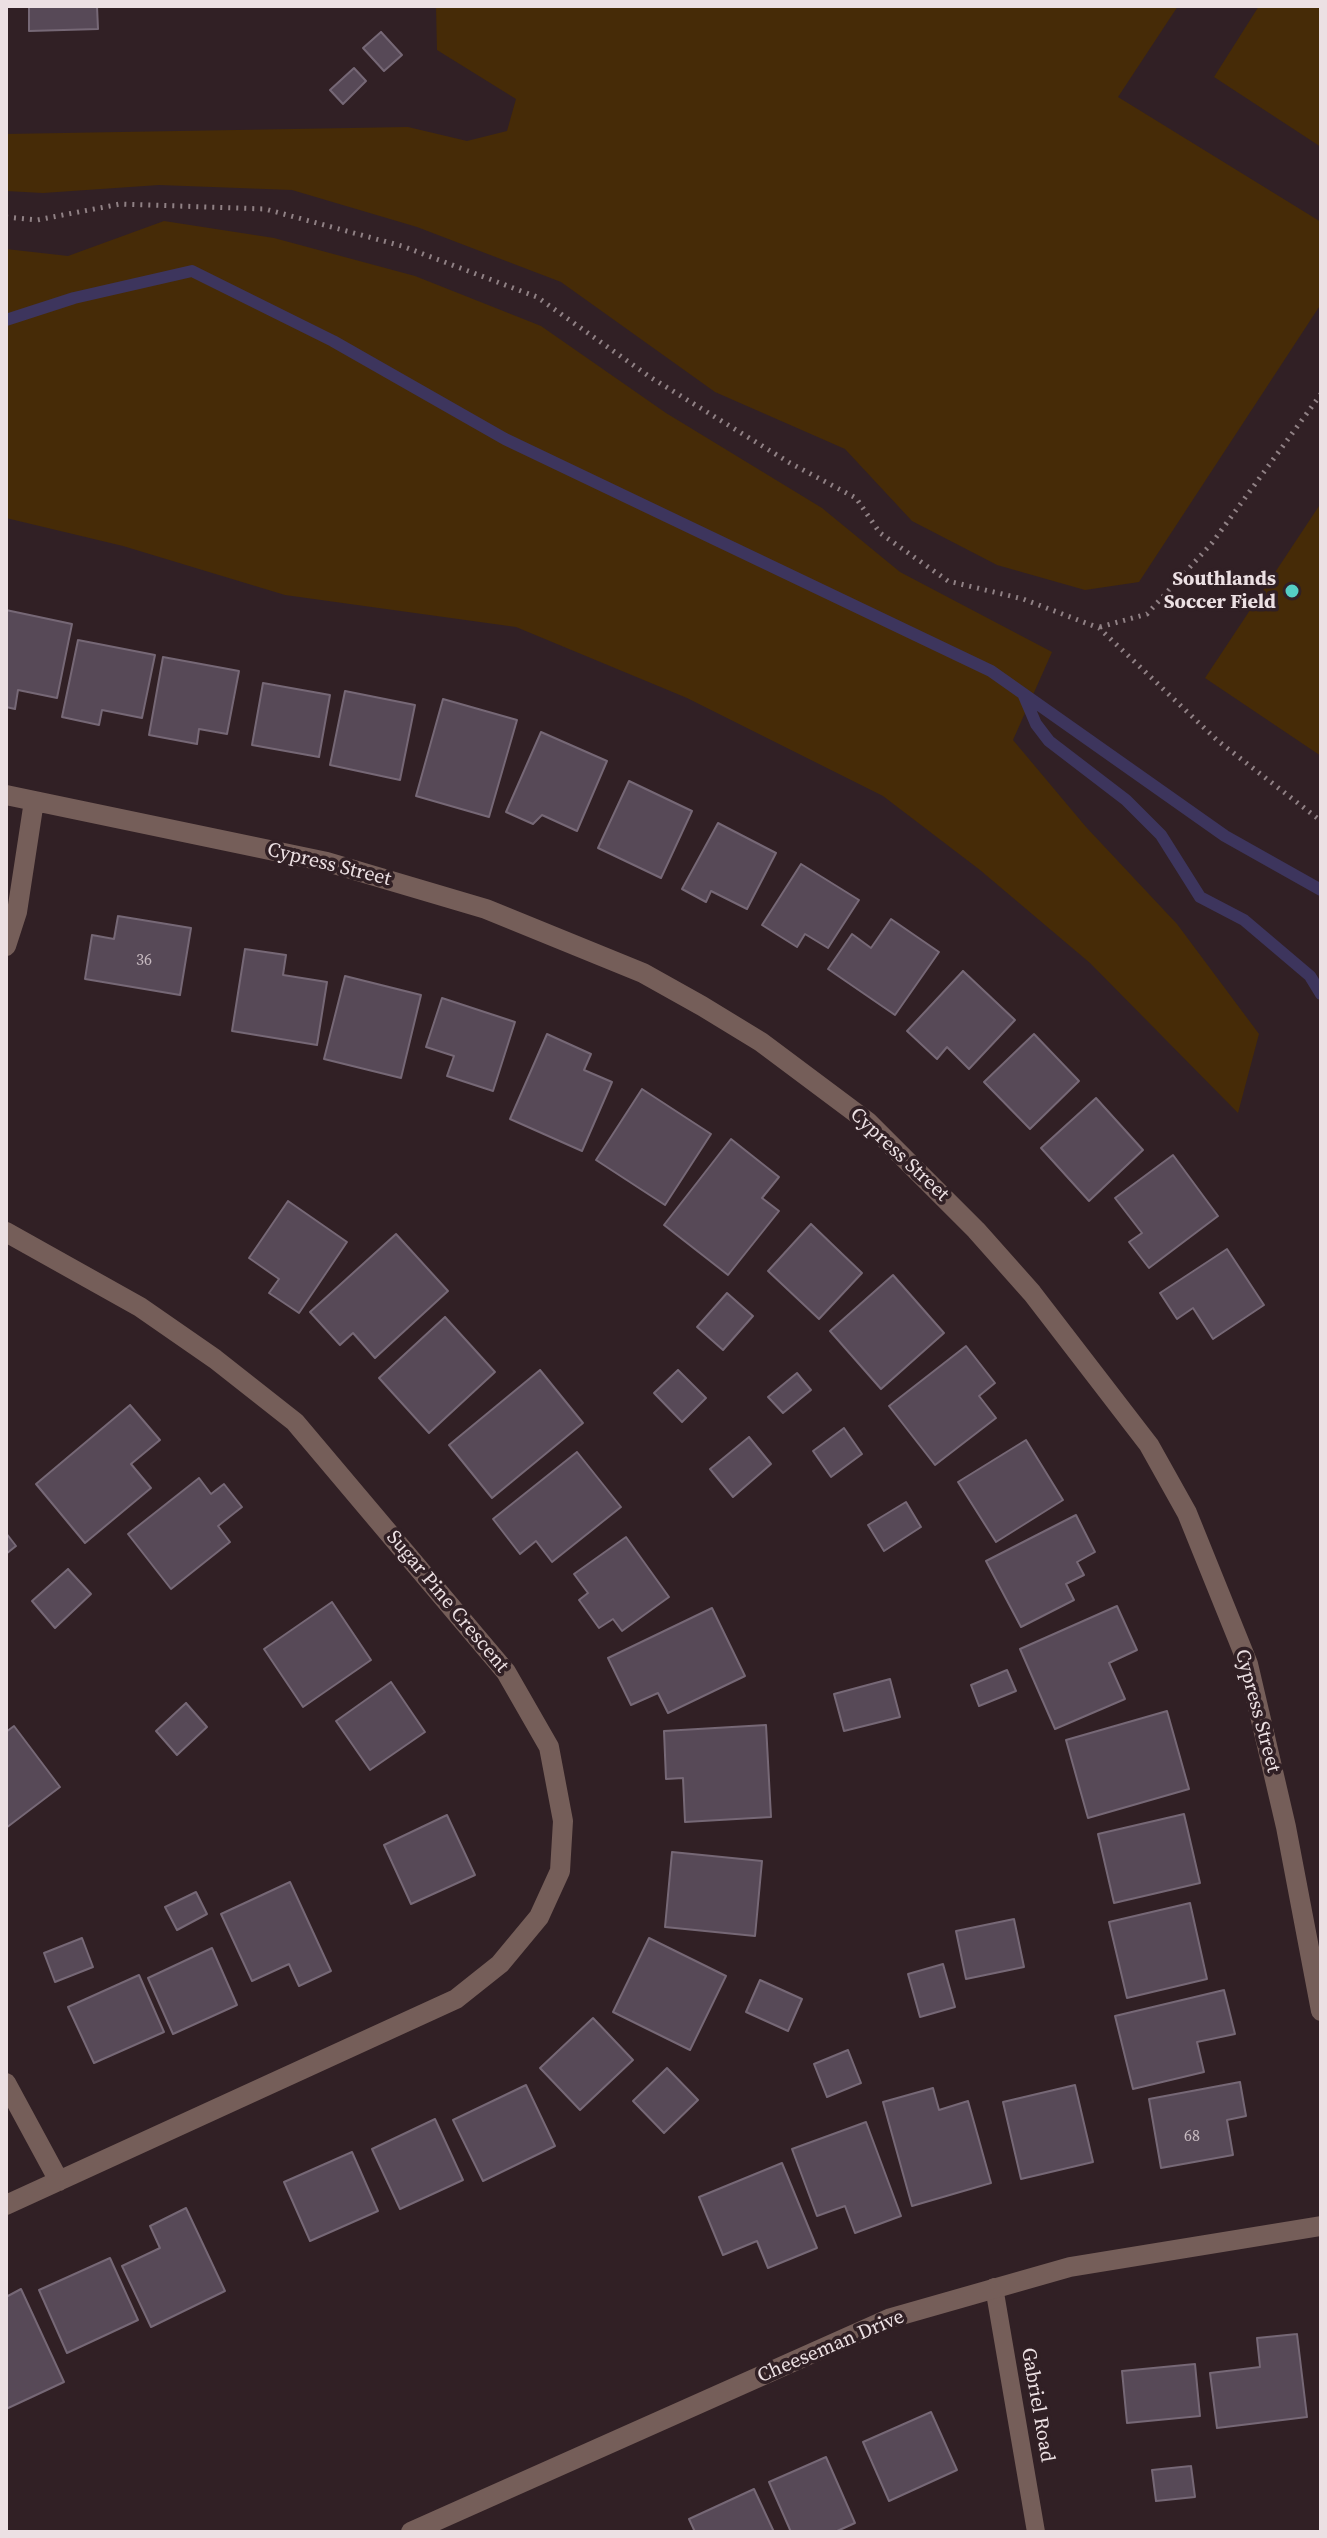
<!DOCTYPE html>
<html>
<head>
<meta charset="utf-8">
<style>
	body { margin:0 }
	#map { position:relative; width:1327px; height:2538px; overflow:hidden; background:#312025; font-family:"Source Serif 4",serif }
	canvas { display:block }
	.frame { position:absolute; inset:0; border:8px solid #ece0e3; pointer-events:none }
</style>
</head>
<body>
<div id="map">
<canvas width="1327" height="2538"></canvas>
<div class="frame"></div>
</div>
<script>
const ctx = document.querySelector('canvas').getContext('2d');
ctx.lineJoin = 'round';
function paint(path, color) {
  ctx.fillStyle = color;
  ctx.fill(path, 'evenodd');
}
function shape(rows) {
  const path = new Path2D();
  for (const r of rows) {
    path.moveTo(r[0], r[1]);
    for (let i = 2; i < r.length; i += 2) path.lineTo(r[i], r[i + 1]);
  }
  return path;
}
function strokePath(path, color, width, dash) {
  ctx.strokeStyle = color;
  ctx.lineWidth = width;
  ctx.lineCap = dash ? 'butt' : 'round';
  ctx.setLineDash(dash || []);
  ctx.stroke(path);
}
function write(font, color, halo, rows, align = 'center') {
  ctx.font = font + ' "Source Serif 4",serif';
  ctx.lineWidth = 7;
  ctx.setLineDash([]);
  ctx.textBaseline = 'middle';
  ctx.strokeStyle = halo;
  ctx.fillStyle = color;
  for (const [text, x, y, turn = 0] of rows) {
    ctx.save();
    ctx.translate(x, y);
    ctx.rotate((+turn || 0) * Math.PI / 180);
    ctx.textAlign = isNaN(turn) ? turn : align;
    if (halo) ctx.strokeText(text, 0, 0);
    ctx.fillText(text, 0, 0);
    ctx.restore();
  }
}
const green = shape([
	[436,6,1178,6,1118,97,1321,222,1321,304,1139,582,1085,590,997,565,912,521,845,449,715,392,561,282,417,227,292,190,159,185,43,193,6,191,6,134,408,127,467,141,507,131,516,99,437,50],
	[1259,6,1321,6,1321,147,1214,77],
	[164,221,274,238,415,276,541,326,666,413,822,508,900,572,1052,652,1013,740,1086,827,1177,924,1259,1034,1238,1113,1090,963,980,870,883,796,687,698,516,627,285,595,123,546,6,518,6,249,68,256],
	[1321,503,1321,756,1205,678]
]);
const stream = shape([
	[6,320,74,298,192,271,333,341,505,439,991,671,1225,836,1321,890],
	[1024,696,1036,724,1049,741,1126,800,1161,835,1200,897,1244,920,1310,976,1321,994]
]);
const building = shape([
	[29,6,97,6,98,29,29,31,29,6],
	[381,32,402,55,384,71,363,48,381,32],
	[354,68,366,81,343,104,330,90,354,68],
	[6,610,72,624,57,698,18,690,15,709,6,707,6,610],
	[78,640,155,655,142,718,102,710,99,725,62,717,78,640],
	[163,657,239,671,227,734,199,729,197,744,149,735,163,657],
	[263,683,330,695,319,757,252,745,263,683],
	[345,691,415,705,400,780,330,765,345,691],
	[443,699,517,720,489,817,416,796,443,699],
	[541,732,607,761,577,831,542,815,533,824,506,812,541,732],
	[629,781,692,811,661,878,598,848,629,781],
	[718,823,776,853,747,909,711,891,706,902,682,889,718,823],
	[801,864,859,900,828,948,805,934,797,947,762,925,801,864],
	[118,916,191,928,180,995,85,979,92,935,114,939,118,916],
	[891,919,939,952,895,1015,828,969,852,934,871,948,891,919],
	[245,949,286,955,283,975,327,982,317,1045,232,1031,245,949],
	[963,971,1015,1020,969,1069,947,1047,937,1059,907,1031,963,971],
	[345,976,421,995,401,1078,324,1059,345,976],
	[442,998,515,1022,493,1091,447,1076,454,1056,426,1047,442,998],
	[547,1034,591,1054,584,1070,612,1082,582,1151,510,1119,547,1034],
	[1034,1034,1079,1081,1030,1129,984,1082,1034,1034],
	[642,1089,711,1134,665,1205,596,1160,642,1089],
	[1096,1098,1143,1150,1089,1201,1041,1148,1096,1098],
	[731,1139,779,1177,762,1198,779,1211,728,1275,664,1225,731,1139],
	[1173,1155,1218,1216,1149,1268,1129,1242,1142,1233,1115,1198,1173,1155],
	[288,1201,347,1242,299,1313,269,1293,279,1279,249,1258,288,1201],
	[811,1224,862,1273,819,1319,768,1271,811,1224],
	[396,1234,448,1291,375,1358,353,1333,340,1345,310,1312,396,1234],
	[1227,1249,1264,1305,1213,1339,1193,1308,1177,1319,1160,1293,1227,1249],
	[893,1275,944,1333,881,1389,830,1331,893,1275],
	[727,1293,753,1316,723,1350,697,1327,727,1293],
	[445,1317,495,1372,429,1433,379,1378,445,1317],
	[966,1346,995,1383,979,1396,996,1418,935,1465,889,1406,966,1346],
	[540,1370,583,1423,492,1498,449,1445,540,1370],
	[678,1370,706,1398,682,1422,654,1393,678,1370],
	[797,1373,811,1390,783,1413,768,1397,797,1373],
	[130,1405,160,1440,131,1464,151,1488,85,1543,36,1484,130,1405],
	[844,1428,862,1454,831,1477,813,1451,844,1428],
	[749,1437,771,1464,733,1497,710,1469,749,1437],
	[1026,1440,1063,1500,996,1542,958,1482,1026,1440],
	[577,1452,621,1507,552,1562,536,1541,520,1554,493,1519,577,1452],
	[199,1478,211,1494,224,1484,242,1507,218,1526,230,1542,171,1589,128,1534,199,1478],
	[906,1502,921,1527,884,1551,868,1525,906,1502],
	[1076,1515,1095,1552,1077,1562,1084,1575,1066,1584,1074,1600,1021,1627,986,1561,1076,1515],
	[6,1533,16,1546,6,1554,6,1533],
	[626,1537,669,1597,622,1631,613,1619,599,1628,579,1600,588,1593,574,1574,626,1537],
	[68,1569,91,1594,55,1628,32,1601,68,1569],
	[332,1602,371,1660,303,1707,264,1649,332,1602],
	[1117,1606,1137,1650,1109,1663,1125,1699,1055,1729,1020,1649,1117,1606],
	[712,1608,745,1676,668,1713,658,1693,631,1705,608,1658,712,1608],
	[1007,1670,1016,1691,979,1706,971,1685,1007,1670],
	[890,1679,900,1717,844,1731,834,1694,890,1679],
	[391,1682,425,1732,370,1770,336,1721,391,1682],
	[186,1703,207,1727,177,1755,156,1731,186,1703],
	[1167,1711,1189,1789,1088,1818,1066,1740,1167,1711],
	[766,1725,771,1817,685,1822,683,1778,666,1779,664,1731,766,1725],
	[14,1726,60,1787,6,1828,6,1732,14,1726],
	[1184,1814,1200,1883,1114,1903,1098,1834,1184,1814],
	[447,1815,475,1875,411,1904,384,1845,447,1815],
	[672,1852,762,1861,755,1936,665,1927,672,1852],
	[290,1882,331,1971,299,1986,289,1964,252,1981,221,1914,290,1882],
	[196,1892,207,1914,177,1930,165,1907,196,1892],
	[1190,1903,1207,1979,1127,1998,1109,1922,1190,1903],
	[1014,1919,1024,1967,966,1979,956,1931,1014,1919],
	[82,1938,93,1967,55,1982,44,1953,82,1938],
	[649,1938,726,1976,690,2050,613,2012,649,1938],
	[212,1948,237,2005,173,2034,148,1978,212,1948],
	[943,1964,955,2007,920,2017,908,1974,943,1964],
	[139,1975,164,2032,94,2063,68,2007,139,1975],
	[760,1980,802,1999,788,2031,746,2012,760,1980],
	[1224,1990,1235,2034,1197,2042,1204,2072,1133,2089,1115,2016,1224,1990],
	[593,2018,633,2060,580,2110,540,2068,593,2018],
	[848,2050,861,2083,827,2097,814,2064,848,2050],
	[667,2068,698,2100,664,2133,633,2101,667,2068],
	[1240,2082,1246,2116,1227,2120,1233,2155,1161,2168,1149,2099,1240,2082],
	[526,2085,555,2146,483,2181,453,2120,526,2085],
	[1075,2085,1093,2162,1021,2179,1003,2102,1075,2085],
	[933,2088,939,2110,968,2101,991,2183,912,2206,883,2102,933,2088],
	[435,2119,463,2180,400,2209,372,2149,435,2119],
	[866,2122,901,2216,855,2233,845,2206,817,2216,792,2149,866,2122],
	[352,2152,378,2211,310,2241,284,2182,352,2152],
	[782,2163,817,2248,768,2268,757,2241,723,2255,699,2197,782,2163],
	[186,2208,225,2291,151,2327,122,2266,160,2248,150,2226,186,2208],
	[110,2258,138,2320,67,2353,39,2290,110,2258],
	[21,2289,64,2382,6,2409,6,2297,21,2289],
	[1297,2334,1307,2417,1217,2428,1210,2373,1260,2367,1257,2338,1297,2334],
	[1195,2364,1200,2416,1127,2423,1122,2371,1195,2364],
	[931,2412,957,2470,889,2501,863,2442,931,2412],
	[826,2457,855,2523,835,2532,791,2532,769,2482,826,2457],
	[1191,2466,1195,2497,1156,2501,1152,2470,1191,2466],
	[754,2489,774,2532,695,2532,689,2519,754,2489]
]);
const path = shape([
	[6,217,37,220,120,204,265,209,402,246,537,297,650,377,790,463,856,498,880,533,948,581,1023,599,1099,628,1218,741,1321,821],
	[1100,627,1147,614,1212,543,1321,394]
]);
const service = shape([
	[994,2287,1036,2532]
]);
const minor = shape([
	[6,795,327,862,486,909,643,973,702,1006,761,1042,868,1122,976,1230,1032,1293,1149,1445,1187,1513,1248,1664,1286,1827,1321,2011],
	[6,946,17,912,34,801],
	[6,1232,140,1307,215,1359,295,1422,506,1672,549,1747,563,1821,560,1871,539,1917,500,1964,456,1999,6,2205],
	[6,2083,59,2181],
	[411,2532,891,2318,1070,2267,1321,2226]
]);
const markers = [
	[1292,591,8,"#55cec6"]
];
const numberNames = [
	["36",144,961],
	["68",1192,2137]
];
const poiNames = [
	["Southlands",1276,580],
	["Soccer Field",1276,603]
];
const streetNames = [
	["Cypress Street",329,865,14],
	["Cypress Street",899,1155,43],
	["Sugar Pine Crescent",447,1602,50],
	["Cypress Street",1257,1711,75],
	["Cheeseman Drive",831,2347,-23],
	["Gabriel Road",1037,2405,80]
];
paint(green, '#462b07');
strokePath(stream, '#3d355d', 12);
paint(building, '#574957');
strokePath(building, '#766876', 2);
strokePath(path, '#908185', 5, [2, 6]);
strokePath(service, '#755e59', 18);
strokePath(minor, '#755e59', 20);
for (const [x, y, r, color] of markers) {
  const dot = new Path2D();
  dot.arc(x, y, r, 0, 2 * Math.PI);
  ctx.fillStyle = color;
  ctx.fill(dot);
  strokePath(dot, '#312025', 3);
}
write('16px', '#c7bac0', null, numberNames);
write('bold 20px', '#ece0e3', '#312025', poiNames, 'right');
write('20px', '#ece0e3', '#312025', streetNames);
</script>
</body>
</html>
